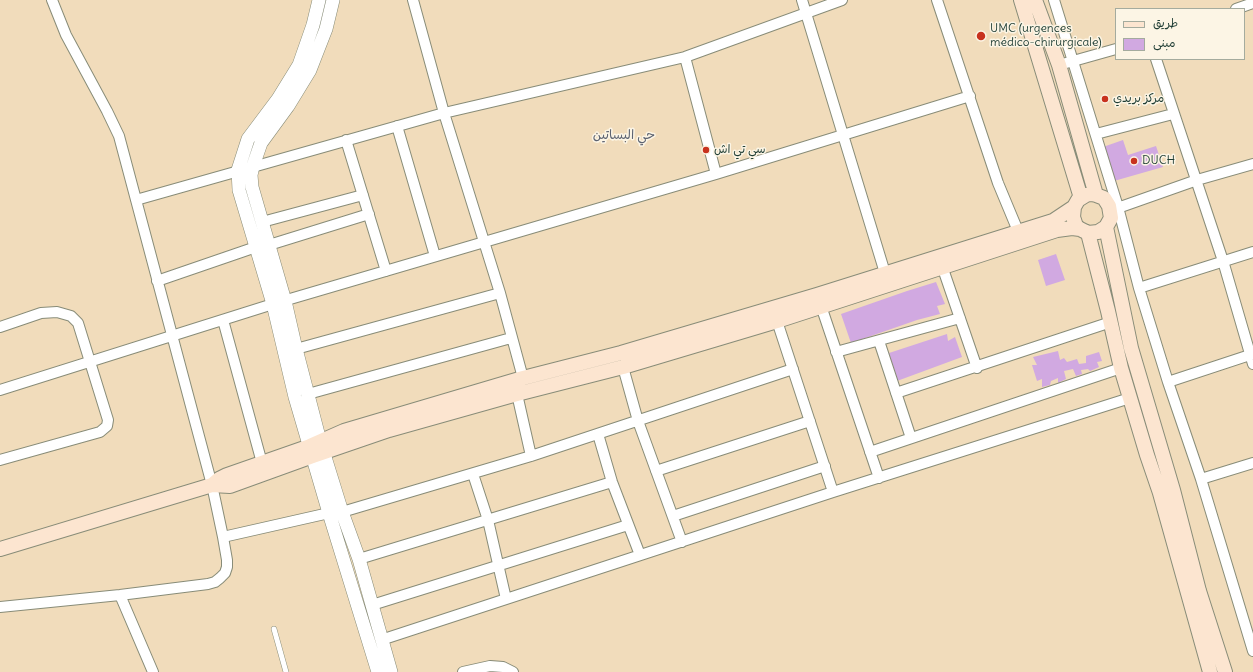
<!DOCTYPE html>
<html>
<head>
<meta charset="utf-8">
<style>
	body { margin:0 }
	#map { position:relative; width:1253px; height:672px; overflow:hidden; background:#f1dcbb; font-family:Delius,"Playpen Sans Arabic",sans-serif }
	canvas { display:block }
	.legend { position:absolute; left:1115px; top:8px; width:130px; height:52px; box-sizing:border-box; background:#fcf5e5; border:1px solid #a4ab9e; margin:0; padding:5px 7px; list-style:none; font-size:12px; color:#1f3d34 }
	.legend li { display:flex; align-items:center; gap:8px; height:20px }
	.legend b { width:20px; border:1px solid #a4ab9e }
</style>
</head>
<body>
<div id="map">
<canvas width="1253" height="672"></canvas>
<ul class="legend">
<li><b style="height:5px;background:#fce5d0"></b>طريق</li>
<li><b style="height:11px;background:#d1a9e1"></b>مبنى</li>
</ul>
</div>
<script>
const ctx = document.querySelector('canvas').getContext('2d');
ctx.lineJoin = 'round';
function paint(path, color) {
  ctx.fillStyle = color;
  ctx.fill(path, 'evenodd');
}
function shape(rows) {
  const path = new Path2D();
  for (const r of rows) {
    path.moveTo(r[0], r[1]);
    for (let i = 2; i < r.length; i += 2) path.lineTo(r[i], r[i + 1]);
  }
  return path;
}
function strokePath(path, color, width, dash) {
  ctx.strokeStyle = color;
  ctx.lineWidth = width;
  ctx.lineCap = dash ? 'butt' : 'round';
  ctx.setLineDash(dash || []);
  ctx.stroke(path);
}
function write(font, color, halo, rows, align = 'center') {
  ctx.font = font + ' Delius,"Playpen Sans Arabic",sans-serif';
  ctx.lineWidth = 3;
  ctx.setLineDash([]);
  ctx.textBaseline = 'middle';
  ctx.strokeStyle = halo;
  ctx.fillStyle = color;
  for (const [text, x, y, turn = 0] of rows) {
    ctx.save();
    ctx.translate(x, y);
    ctx.rotate((+turn || 0) * Math.PI / 180);
    ctx.textAlign = isNaN(turn) ? turn : align;
    if (halo) ctx.strokeText(text, 0, 0);
    ctx.fillText(text, 0, 0);
    ctx.restore();
  }
}
const building = shape([
	[1123,140,1128,155,1156,146,1163,167,1114,181,1103,147],
	[1056,254,1065,280,1046,286,1038,260],
	[936,282,945,304,937,306,940,314,917,320,851,343,841,314,907,291],
	[947,334,948,341,955,337,962,357,897,381,889,353],
	[1058,351,1060,360,1064,358,1067,362,1077,359,1079,364,1086,363,1086,356,1099,352,1102,361,1097,362,1099,367,1090,371,1088,369,1081,370,1082,374,1076,376,1073,369,1064,371,1066,379,1058,383,1058,378,1051,381,1050,385,1042,387,1042,379,1037,381,1032,365,1037,365,1033,357]
]);
const service = shape([
	[274,629,286,672]
]);
const minor = shape([
	[413,0,444,113,500,293,523,378],
	[802,0,885,273],
	[937,0,998,183,1018,231],
	[1054,0,1118,207,1139,288,1168,382,1201,479,1253,651],
	[1236,9,1253,3],
	[685,57,716,174],
	[1156,59,1223,261,1253,364],
	[1059,65,1116,49],
	[397,126,435,256],
	[1096,134,1173,114],
	[346,140,386,271],
	[136,200,444,113,685,57,842,0],
	[1112,210,1197,180,1253,164],
	[262,222,363,195],
	[269,245,369,214],
	[942,266,977,368],
	[157,281,256,247],
	[1139,288,1253,252],
	[819,300,879,478],
	[223,320,262,463],
	[777,321,833,492],
	[0,327,41,313,57,312,71,316,78,323,108,420,107,426,100,432,0,460],
	[879,341,911,438],
	[296,349,500,293],
	[836,352,960,318],
	[623,367,638,421,682,542],
	[1168,382,1253,354],
	[0,390,273,304,716,174,970,96],
	[896,393,1111,322],
	[308,394,511,338],
	[517,394,531,456],
	[598,434,612,482,640,555],
	[870,452,1121,368],
	[656,471,810,421],
	[473,474,488,520,506,599],
	[1201,479,1253,463],
	[342,512,531,456,793,369],
	[673,516,825,466],
	[223,537,329,513],
	[359,559,612,482],
	[120,595,153,672],
	[372,605,628,525],
	[0,607,120,595,208,584,215,582,220,578,225,573,227,567,227,560,223,537,212,485,119,136,107,111,66,35,52,0],
	[381,640,833,492,1130,398],
	[463,672,490,666,503,667,513,672]
]);
const tertiary = shape([
	[319,0,313,25,299,65,278,99,248,139,238,170,239,190,273,304,295,397,329,513,378,672],
	[333,0,326,29,310,70,288,106,261,143,253,166,251,175,252,187,285,301,296,349,320,441,342,512,359,559,391,672]
]);
const secondary = shape([
	[1021,0,1081,198],
	[1035,0,1059,65,1096,195],
	[1106,227,1131,348,1173,490,1199,591,1225,672],
	[1088,233,1108,311,1121,368,1147,455,1160,493,1210,672],
	[212,485,219,479,227,475,310,446,344,431,523,378,621,353,817,295,1053,221,1074,207],
	[0,549,212,485,230,486,313,456,389,430,517,394,623,367,777,321,1057,230,1072,228,1080,229,1088,233,1098,232,1106,227,1111,218,1109,206,1104,198,1096,195,1091,194,1086,195,1078,200,1074,207,1073,217,1076,226,1080,229]
]);
const markers = [
	[981,36,5,"#c8321e"],
	[1105,99,4,"#c8321e"],
	[706,150,4,"#c8321e"],
	[1134,161,4,"#c8321e"]
];
const poiNames = [
	["UMC (urgences",990,29],
	["médico-chirurgicale)",990,43],
	["مركز بريدي",1113,99],
	["سي تي اش",714,150],
	["DUCH",1142,161]
];
const neighbourhoodNames = [
	["حي البساتين",624,135]
];
paint(building, '#d1a9e1');
strokePath(service, '#888c78', 6);
strokePath(minor, '#888c78', 12);
strokePath(tertiary, '#888c78', 14);
strokePath(secondary, '#888c78', 16);
strokePath(service, '#fff', 5);
strokePath(minor, '#fff', 10);
strokePath(tertiary, '#fff', 13);
strokePath(secondary, '#fce5d0', 14);
for (const [x, y, r, color] of markers) {
  const dot = new Path2D();
  dot.arc(x, y, r, 0, 2 * Math.PI);
  ctx.fillStyle = color;
  ctx.fill(dot);
  strokePath(dot, '#fcf5e5', 1.5);
}
write('12px', '#1f3d34', '#fcf5e5', poiNames, 'left');
write('13px', '#5d6371', '#fcf5e5', neighbourhoodNames);
</script>
</body>
</html>
